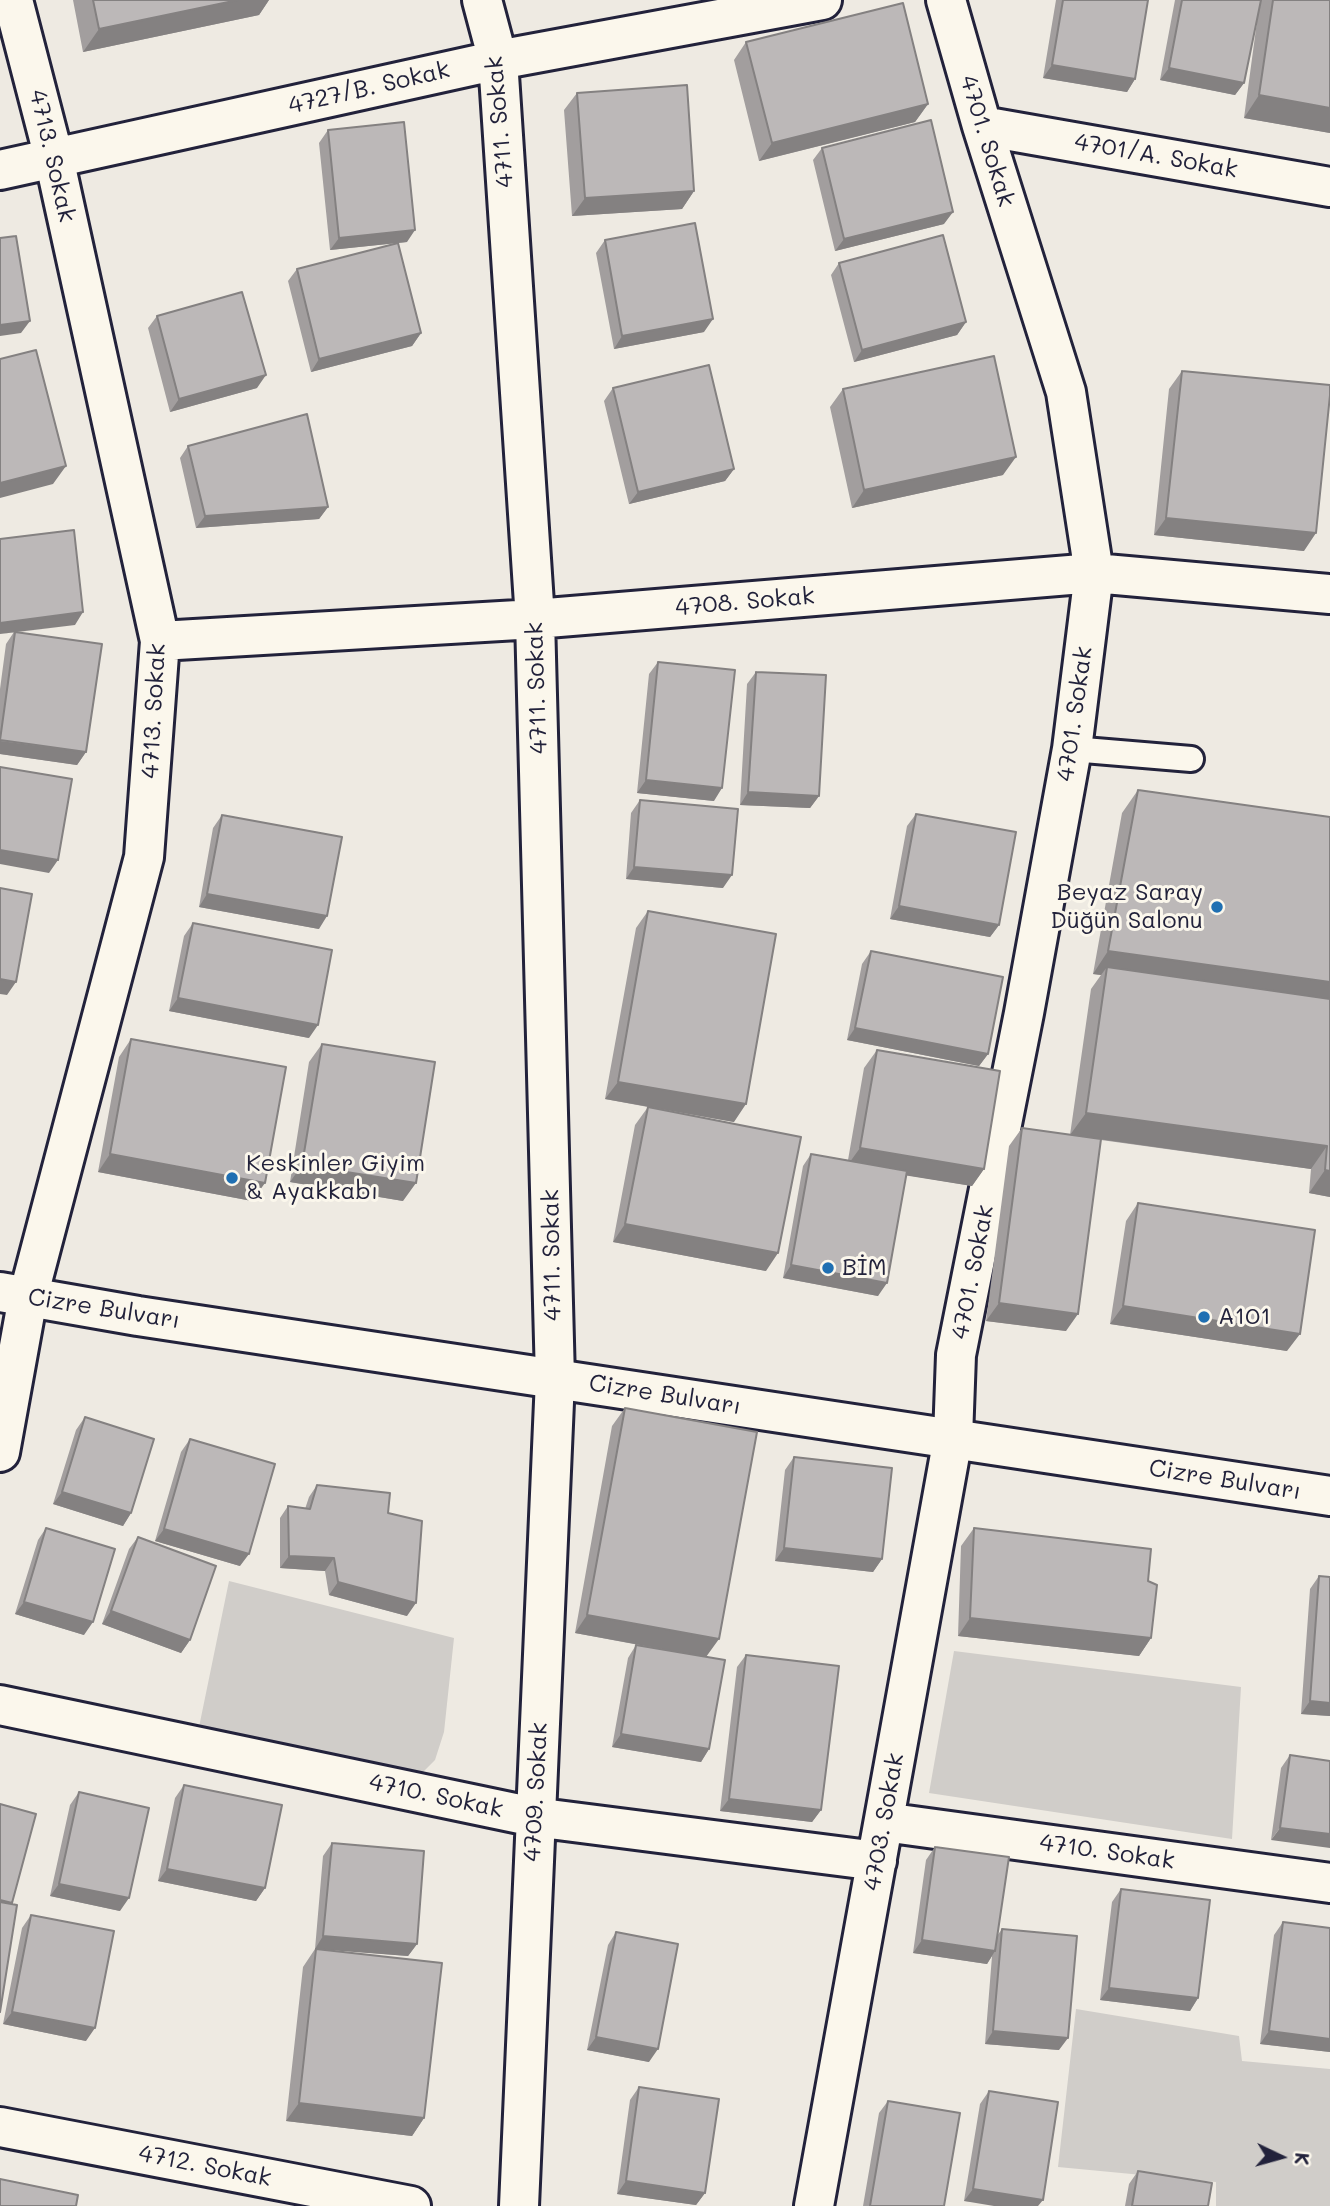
<!DOCTYPE html>
<html>
<head>
<meta charset="utf-8">
<style>
	body { margin:0 }
	#map { position:relative; width:1330px; height:2206px; overflow:hidden; background:#eeeae2; font-family:Mali,sans-serif }
	canvas { display:block }
	.north { position:absolute; left:1246px; top:2122px; width:70px; height:70px; -webkit-text-stroke:5px #fbf7ec; paint-order:stroke; rotate:95deg; font-size:19px; font-weight:700; line-height:28px; text-align:center; color:#22223b }
	.north::after { content:''; display:block; margin:auto; width:24px; height:32px; background:#22223b; clip-path:polygon(50% 0,100% 100%,50% 72%,0 100%) }
</style>
</head>
<body>
<div id="map">
<canvas width="1330" height="2206"></canvas>
<div class="north">K</div>
</div>
<script>
const ctx = document.querySelector('canvas').getContext('2d');
ctx.lineJoin = 'round';
function paint(path, color) {
  ctx.fillStyle = color;
  ctx.fill(path, 'evenodd');
}
function shape(rows) {
  const path = new Path2D();
  for (const r of rows) {
    path.moveTo(r[0], r[1]);
    for (let i = 2; i < r.length; i += 2) path.lineTo(r[i], r[i + 1]);
  }
  return path;
}
function strokePath(path, color, width, dash) {
  ctx.strokeStyle = color;
  ctx.lineWidth = width;
  ctx.lineCap = dash ? 'butt' : 'round';
  ctx.setLineDash(dash || []);
  ctx.stroke(path);
}
function write(font, color, halo, rows, align = 'center') {
  ctx.font = font + ' Mali,sans-serif';
  ctx.lineWidth = 6;
  ctx.setLineDash([]);
  ctx.textBaseline = 'middle';
  ctx.strokeStyle = halo;
  ctx.fillStyle = color;
  for (const [text, x, y, turn = 0] of rows) {
    ctx.save();
    ctx.translate(x, y);
    ctx.rotate((+turn || 0) * Math.PI / 180);
    ctx.textAlign = isNaN(turn) ? turn : align;
    if (halo) ctx.strokeText(text, 0, 0);
    ctx.fillText(text, 0, 0);
    ctx.restore();
  }
}
const green = shape([
	[229,1581,454,1638,444,1732,435,1760,421,1774,198,1732],
	[954,1651,1241,1687,1232,1839,929,1793],
	[1076,2009,1239,2036,1242,2061,1330,2069,1330,2206,1216,2206,1216,2182,1058,2167]
]);
const service = shape([
	[1072,749,1191,759]
]);
const minor = shape([
	[482,0,498,60,535,619,555,1379,519,2206],
	[982,126,1330,187],
	[0,170,498,60,822,0],
	[160,641,535,619,1094,573,1330,594],
	[0,1452,28,1297,144,857,160,641,54,158,13,0],
	[0,1705,534,1817,877,1861],
	[884,1822,1330,1883],
	[0,2127,411,2206],
	[814,2206,953,1438,956,1355,1024,1013,1072,749,1094,573,1066,392,982,126,946,0]
]);
const secondary = shape([
	[0,1292,138,1316,1330,1496]
]);
const wall = shape([
	[73,0,269,0,259,15,83,52],
	[1056,0,1148,0,1135,79,1127,92,1043,78],
	[1175,0,1330,0,1330,133,1244,118,1258,14,1244,83,1235,95,1160,80],
	[746,42,928,104,915,122,759,161,734,60],
	[577,93,694,191,682,209,572,216,564,110],
	[328,130,407,242,398,243,421,333,412,346,311,372,288,281,297,269,397,243,330,250,319,143],
	[822,148,944,224,835,251,813,160],
	[605,240,704,332,614,349,596,253],
	[839,263,966,322,957,335,854,362,831,275],
	[157,316,257,388,170,412,148,328],
	[1182,371,1304,551,1154,535,1169,389],
	[613,388,734,469,725,481,629,504,604,401],
	[843,389,1003,475,852,508,830,407],
	[188,446,328,507,319,519,196,528,180,458],
	[75,625,18,632,86,752,77,765,0,754,0,689,6,644,14,632,0,634],
	[658,662,714,801,637,793,649,674],
	[756,672,819,796,810,808,740,805,747,684],
	[1138,790,1330,817,1330,1197,1309,1193,1311,1169,1101,1140,1066,1331,986,1321,1009,1146,1022,1128,1070,1135,1091,989,1101,975,1093,974,1122,813],
	[640,800,723,888,626,879,631,813],
	[916,814,999,925,990,937,890,919,907,826],
	[222,815,319,929,199,907,213,828],
	[648,911,734,1122,648,1107,766,1271,613,1242,635,1125,648,1107,605,1099,636,928],
	[193,923,309,1038,169,1011,184,936],
	[871,951,988,1054,979,1066,847,1040,862,964],
	[131,1039,252,1201,98,1172,119,1057],
	[322,1044,403,1201,290,1182,309,1062],
	[877,1050,984,1169,972,1186,906,1175,878,1296,783,1278,803,1166,811,1154,848,1160,864,1068],
	[1138,1203,1287,1351,1110,1324,1126,1221],
	[625,1408,706,1657,709,1749,701,1762,612,1747,628,1658,636,1645,698,1656,575,1633,612,1426],
	[85,1417,131,1513,123,1526,53,1504,76,1430],
	[190,1439,240,1566,155,1541,181,1452],
	[794,1457,882,1559,873,1572,775,1561,785,1470],
	[317,1485,388,1513,407,1616,329,1595,325,1571,280,1568,280,1518,288,1506,305,1509,309,1497],
	[46,1528,84,1635,15,1614,38,1540],
	[974,1528,1148,1581,1151,1638,1139,1656,958,1636,961,1546],
	[138,1537,190,1640,181,1653,102,1624,129,1549],
	[1319,1576,1330,1716,1301,1714,1310,1589],
	[746,1655,821,1810,812,1822,720,1811,737,1667],
	[1290,1755,1330,1761,1271,1840,1281,1768],
	[184,1785,265,1888,256,1901,158,1881,175,1798],
	[79,1792,120,1911,50,1896,70,1805],
	[332,1843,417,1944,408,1956,323,1949,424,2118,412,2136,286,2121,303,1967,315,1949,323,1856],
	[935,1847,997,1936,1002,1929,1059,2050,985,2044,992,1956,987,1964,913,1953,926,1860],
	[1121,1889,1198,1998,1190,2011,1100,2000,1112,1902],
	[31,1915,86,2041,3,2024,22,1928],
	[1283,1922,1330,2052,1260,2044,1274,1935],
	[616,1932,649,2062,587,2050,608,1945],
	[639,2087,705,2193,696,2205,617,2194,630,2100],
	[989,2091,1038,2206,964,2201,980,2104],
	[888,2101,944,2206,863,2206,879,2113],
	[1138,2171,1208,2206,1125,2206,1129,2184]
]);
const shadedWall = shape([
	[238,0,269,0,259,15,83,52,99,29],
	[1052,65,1135,79,1127,92,1043,78],
	[1169,68,1244,83,1235,95,1160,80],
	[1259,95,1330,108,1330,133,1244,118],
	[928,104,915,122,759,161,772,143],
	[694,191,682,209,572,216,585,198],
	[953,212,944,224,835,251,844,239],
	[415,230,407,242,330,250,339,238],
	[713,319,704,332,614,349,622,336],
	[30,321,21,333,0,336,0,325],
	[966,322,957,335,854,362,862,350],
	[421,333,412,346,311,372,319,359],
	[266,375,257,388,170,412,179,399],
	[1016,457,1003,475,852,508,864,490],
	[66,466,53,484,0,498,0,483],
	[734,469,725,481,629,504,638,492],
	[328,507,319,519,196,528,205,516],
	[1166,518,1316,533,1304,551,1154,535],
	[83,612,75,625,0,634,0,623],
	[0,741,86,752,77,765,0,754],
	[646,780,722,788,714,801,637,793],
	[748,792,819,796,810,808,740,805],
	[0,850,58,860,49,873,0,864],
	[634,867,732,875,723,888,626,879],
	[207,894,327,916,319,929,199,907],
	[899,906,999,925,990,937,890,919],
	[1108,951,1330,982,1330,1007,1107,967,1101,975,1093,974],
	[0,979,16,982,7,995,0,994],
	[178,998,318,1025,309,1038,169,1011],
	[855,1028,988,1054,979,1066,847,1040],
	[618,1082,746,1104,734,1122,605,1099],
	[1086,1113,1327,1146,1311,1169,1070,1135],
	[860,1148,984,1169,972,1186,847,1166],
	[110,1154,265,1183,252,1201,98,1172],
	[302,1165,416,1183,403,1201,290,1182],
	[1325,1170,1330,1171,1330,1197,1309,1193],
	[625,1224,778,1253,766,1271,613,1242],
	[791,1265,887,1283,878,1296,783,1278],
	[999,1303,1078,1314,1066,1331,986,1321],
	[1123,1306,1300,1334,1287,1351,1110,1324],
	[62,1492,131,1513,123,1526,53,1504],
	[164,1529,249,1554,240,1566,155,1541],
	[784,1548,882,1559,873,1572,775,1561],
	[289,1556,334,1558,325,1571,280,1568],
	[338,1582,416,1603,407,1616,329,1595],
	[24,1602,93,1622,84,1635,15,1614],
	[111,1611,190,1640,181,1653,102,1624],
	[587,1615,719,1639,706,1657,575,1633],
	[970,1618,1151,1638,1139,1656,958,1636],
	[1310,1701,1330,1703,1330,1716,1301,1714],
	[621,1734,709,1749,701,1762,612,1747],
	[729,1799,821,1810,812,1822,720,1811],
	[1280,1828,1330,1834,1330,1848,1271,1840],
	[167,1869,265,1888,256,1901,158,1881],
	[59,1884,129,1898,120,1911,50,1896],
	[323,1936,417,1944,408,1956,315,1949],
	[922,1940,995,1951,987,1964,913,1953],
	[1109,1988,1198,1998,1190,2011,1100,2000],
	[12,2012,95,2028,86,2041,3,2024],
	[993,2031,1068,2038,1059,2050,985,2044],
	[1269,2031,1330,2039,1330,2052,1260,2044],
	[596,2037,658,2049,649,2062,587,2050],
	[299,2103,424,2118,412,2136,286,2121],
	[626,2181,705,2193,696,2205,617,2194],
	[973,2189,1043,2200,1038,2206,994,2206,964,2201]
]);
const building = shape([
	[93,0,238,0,99,29,93,0],
	[1063,0,1148,0,1135,79,1052,65,1063,0],
	[1182,0,1261,0,1244,83,1169,68,1182,0],
	[1273,0,1330,0,1330,108,1259,95,1273,0],
	[903,3,928,104,772,143,746,42,903,3],
	[687,85,694,191,585,198,577,93,687,85],
	[931,120,953,212,844,239,822,148,931,120],
	[404,122,415,230,339,238,328,130,404,122],
	[695,223,713,319,622,336,605,240,695,223],
	[943,235,966,322,862,350,839,263,943,235],
	[16,236,30,321,0,325,0,238,16,236],
	[398,243,421,333,319,359,297,269,398,243],
	[242,292,266,375,179,399,157,316,242,292],
	[36,350,66,466,0,483,0,359,36,350],
	[994,356,1016,457,864,490,843,389,994,356],
	[709,365,734,469,638,492,613,388,709,365],
	[1182,371,1330,385,1330,395,1316,533,1166,518,1182,371],
	[307,414,328,507,205,516,188,446,307,414],
	[74,530,83,612,0,623,0,539,74,530],
	[15,632,102,644,86,752,0,740,15,632],
	[658,662,735,670,722,788,646,780,658,662],
	[756,672,826,675,819,796,748,792,756,672],
	[0,767,72,779,58,860,0,850,0,767],
	[1138,790,1330,817,1330,982,1108,951,1138,790],
	[640,800,738,809,732,875,634,867,640,800],
	[916,814,1016,832,999,925,899,906,916,814],
	[222,815,342,837,327,916,207,894,222,815],
	[0,888,32,894,16,982,0,979,0,888],
	[648,911,776,934,746,1104,618,1082,648,911],
	[193,923,332,950,318,1025,178,998,193,923],
	[871,951,1003,977,988,1054,855,1028,871,951],
	[1107,967,1330,999,1330,1171,1325,1170,1327,1146,1086,1113,1107,967],
	[131,1039,286,1067,265,1183,110,1154,131,1039],
	[322,1044,435,1062,416,1183,302,1165,322,1044],
	[877,1050,1000,1071,984,1169,860,1148,877,1050],
	[648,1107,801,1137,778,1253,625,1224,648,1107],
	[1022,1128,1101,1139,1078,1314,999,1303,1022,1128],
	[811,1154,907,1171,887,1283,791,1265,811,1154],
	[1138,1203,1315,1230,1300,1334,1123,1306,1138,1203],
	[625,1408,757,1432,719,1639,587,1615,625,1408],
	[85,1417,154,1439,131,1513,62,1492,85,1417],
	[190,1439,275,1464,249,1554,164,1529,190,1439],
	[794,1457,892,1468,882,1559,784,1548,794,1457],
	[317,1485,390,1493,388,1513,422,1521,416,1603,338,1582,334,1558,289,1556,288,1506,310,1509,317,1485],
	[46,1528,115,1549,93,1622,24,1602,46,1528],
	[974,1528,1151,1549,1148,1581,1157,1585,1151,1638,970,1618,974,1528],
	[138,1537,216,1566,190,1640,111,1611,138,1537],
	[1319,1576,1330,1577,1330,1703,1310,1701,1319,1576],
	[636,1645,725,1660,709,1749,621,1734,636,1645],
	[746,1655,839,1666,821,1810,729,1799,746,1655],
	[1290,1755,1330,1761,1330,1834,1280,1828,1290,1755],
	[184,1785,282,1805,265,1888,167,1869,184,1785],
	[79,1792,149,1808,129,1898,59,1884,79,1792],
	[0,1804,36,1814,12,1903,0,1900,0,1804],
	[332,1843,424,1851,417,1944,323,1936,332,1843],
	[935,1847,1009,1857,995,1951,922,1940,935,1847],
	[1121,1889,1210,1900,1198,1998,1109,1988,1121,1889],
	[0,1902,17,1905,0,2012,0,1902],
	[31,1915,114,1931,95,2028,12,2012,31,1915],
	[1283,1922,1330,1928,1330,2039,1269,2031,1283,1922],
	[1002,1929,1077,1936,1068,2038,993,2031,1002,1929],
	[616,1932,678,1944,658,2049,596,2037,616,1932],
	[316,1949,442,1963,424,2118,299,2103,316,1949],
	[639,2087,719,2099,705,2193,626,2181,639,2087],
	[989,2091,1058,2102,1043,2200,973,2189,989,2091],
	[888,2101,960,2113,944,2206,870,2206,888,2101],
	[1138,2171,1212,2183,1208,2206,1132,2206,1138,2171],
	[0,2179,78,2195,76,2206,0,2206,0,2179]
]);
const markers = [
	[1217,907,7,"#1f6fb2"],
	[232,1178,7,"#1f6fb2"],
	[828,1268,7,"#1f6fb2"],
	[1204,1317,7,"#1f6fb2"]
];
const streetNames = [
	["4727/B. Sokak",369,88,-13],
	["4711. Sokak",500,122,-95],
	["4701. Sokak",987,141,73],
	["4713. Sokak",52,156,77],
	["4701/A. Sokak",1156,156,10],
	["4708. Sokak",745,602,-5],
	["4711. Sokak",537,688,-92],
	["4713. Sokak",154,711,-87],
	["4701. Sokak",1075,714,-82],
	["4711. Sokak",552,1255,-91],
	["4701. Sokak",973,1272,-79],
	["Cizre Bulvarı",104,1309,9],
	["Cizre Bulvarı",665,1395,9],
	["Cizre Bulvarı",1225,1480,9],
	["4709. Sokak",536,1792,-87],
	["4710. Sokak",436,1796,12],
	["4703. Sokak",884,1822,-80],
	["4710. Sokak",1107,1852,8],
	["4712. Sokak",205,2166,11]
];
const poiNames = [
	["Beyaz Saray",1203,893,"right"],
	["Düğün Salonu",1203,921,"right"],
	["Keskinler Giyim",246,1164],
	["& Ayakkabı",246,1192],
	["BİM",842,1268],
	["A101",1218,1317]
];
paint(green, '#d0cdc9');
strokePath(service, '#22223b', 30);
strokePath(minor, '#22223b', 44);
strokePath(secondary, '#22223b', 44);
strokePath(service, '#fbf7ec', 24);
strokePath(minor, '#fbf7ec', 38);
strokePath(secondary, '#fbf7ec', 38);
paint(wall, '#a29e9e');
paint(shadedWall, '#848181');
paint(building, '#bcb8b8');
strokePath(building, '#848181', 2);
for (const [x, y, r, color] of markers) {
  const dot = new Path2D();
  dot.arc(x, y, r, 0, 2 * Math.PI);
  ctx.fillStyle = color;
  ctx.fill(dot);
  strokePath(dot, '#fbf7ec', 2.5);
}
write('24px', '#22223b', '#fbf7ec', streetNames);
write('24px', '#22223b', '#fbf7ec', poiNames, 'left');
</script>
</body>
</html>
